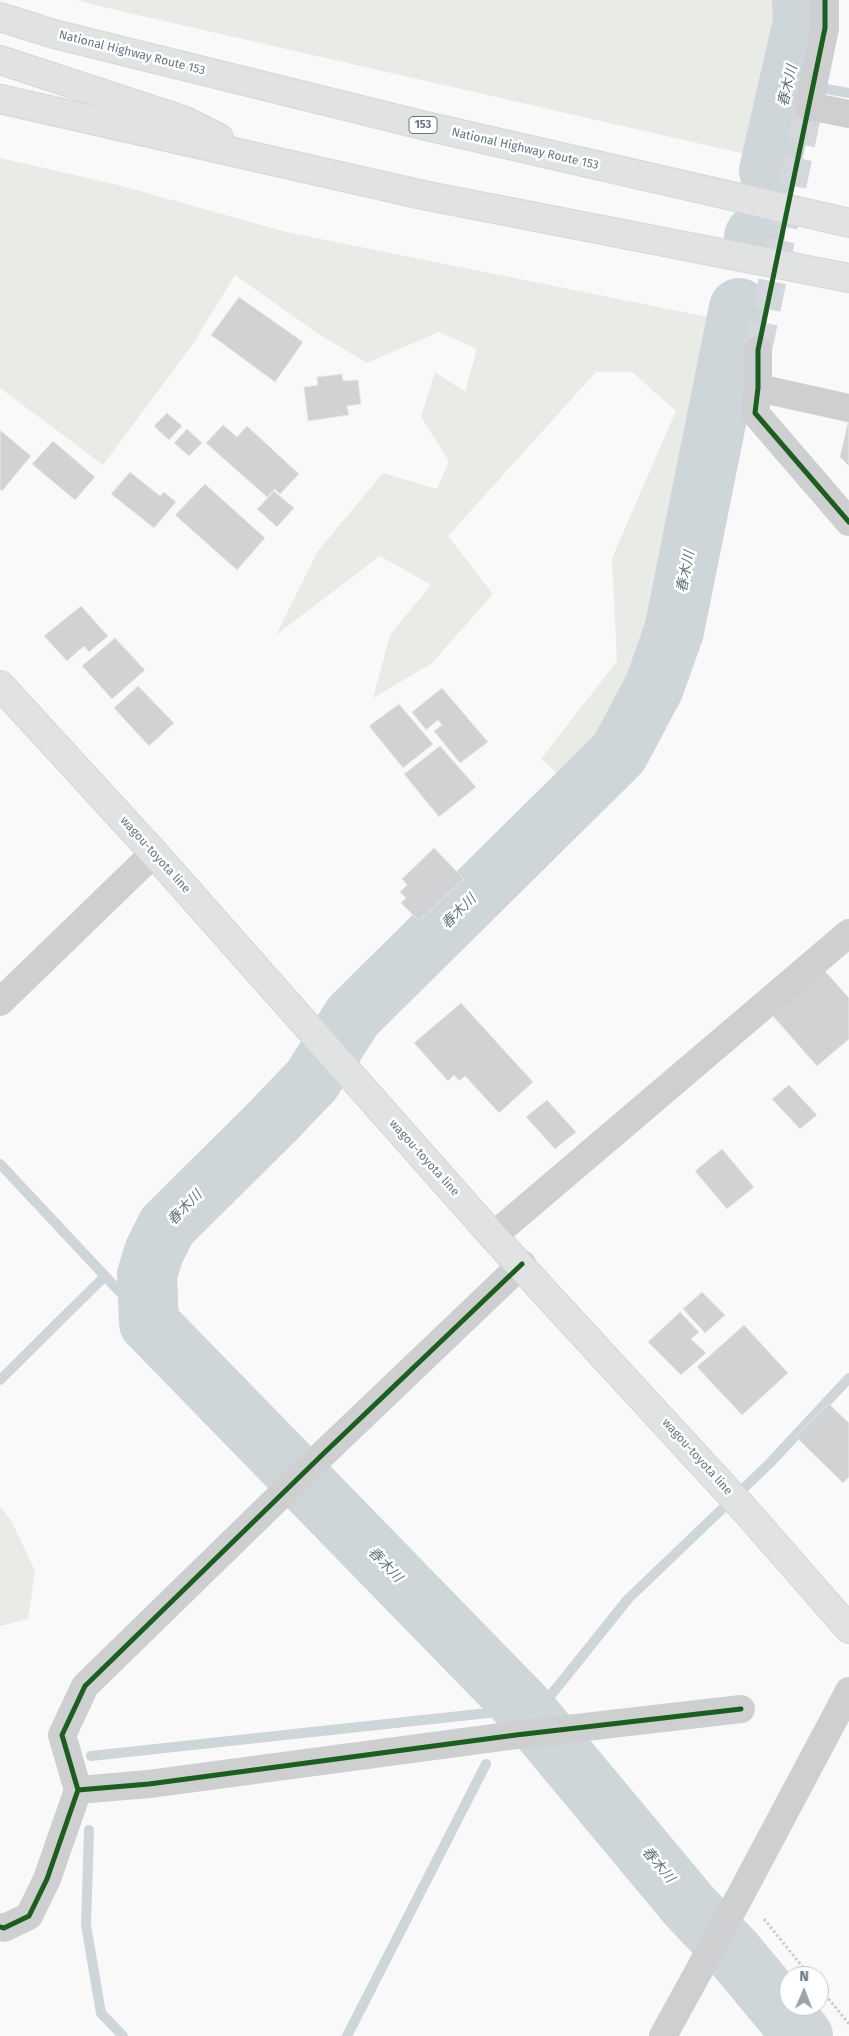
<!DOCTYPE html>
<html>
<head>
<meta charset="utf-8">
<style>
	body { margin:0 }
	#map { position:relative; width:849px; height:2036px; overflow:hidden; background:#f9f9f9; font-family:"Fira Sans",sans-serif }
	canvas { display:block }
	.north { position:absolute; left:779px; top:1966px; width:50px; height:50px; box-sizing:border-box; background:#fff; border:1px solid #c1c8cd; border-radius:50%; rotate:1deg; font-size:14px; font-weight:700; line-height:20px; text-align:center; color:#657683 }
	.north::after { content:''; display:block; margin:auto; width:18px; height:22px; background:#99a4ac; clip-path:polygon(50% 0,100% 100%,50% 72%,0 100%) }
</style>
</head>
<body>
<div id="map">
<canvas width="849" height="2036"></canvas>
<div class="north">N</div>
</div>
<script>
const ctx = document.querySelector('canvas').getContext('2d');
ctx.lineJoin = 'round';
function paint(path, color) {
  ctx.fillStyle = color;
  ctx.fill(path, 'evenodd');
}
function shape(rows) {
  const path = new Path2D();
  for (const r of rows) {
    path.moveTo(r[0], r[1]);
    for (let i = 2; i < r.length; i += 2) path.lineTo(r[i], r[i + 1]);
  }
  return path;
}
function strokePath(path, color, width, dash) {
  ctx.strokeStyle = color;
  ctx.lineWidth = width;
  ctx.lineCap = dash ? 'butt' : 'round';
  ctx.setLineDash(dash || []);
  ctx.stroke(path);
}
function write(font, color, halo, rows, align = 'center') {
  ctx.font = font + ' "Fira Sans","Noto Sans JP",sans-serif';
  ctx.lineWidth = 5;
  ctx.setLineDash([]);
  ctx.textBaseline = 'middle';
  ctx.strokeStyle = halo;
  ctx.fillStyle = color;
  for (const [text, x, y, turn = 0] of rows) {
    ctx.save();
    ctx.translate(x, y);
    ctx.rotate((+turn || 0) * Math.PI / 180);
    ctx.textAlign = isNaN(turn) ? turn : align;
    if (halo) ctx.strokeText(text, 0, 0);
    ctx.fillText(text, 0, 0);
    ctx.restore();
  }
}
const green = shape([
	[77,0,775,0,758,157,90,4],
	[0,158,118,185,286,232,718,319,665,632,645,680,611,748,570,784,541,759,617,661,612,558,676,411,632,372,596,372,448,536,493,594,431,664,373,698,390,635,431,585,380,556,276,635,318,551,383,473,437,489,449,461,421,417,435,372,465,392,477,349,439,332,367,363,320,335,235,275,193,344,103,465,0,388],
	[0,1506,12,1522,35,1571,28,1619,0,1626]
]);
const stream = shape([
	[789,82,849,93],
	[0,1164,149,1323],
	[0,1380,105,1276],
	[91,1756,525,1709,547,1700,628,1599,770,1463,849,1378],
	[89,1830,86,1925,101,2013,123,2036],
	[347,2036,486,1764]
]);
const river = shape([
	[769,171,803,22,802,0],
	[754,237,755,235],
	[739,308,674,631,654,687,619,753,353,1016,312,1080,273,1121,167,1226,154,1252,147,1275,149,1323,525,1709,690,1907,733,1952,803,2036]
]);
const building = shape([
	[239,297,303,342,275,382,211,335,239,297],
	[342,374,343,381,358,380,361,404,347,406,349,415,308,421,304,387,318,385,317,377,342,374],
	[167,413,182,426,169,440,154,426,167,413],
	[849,418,849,466,840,457,849,418],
	[223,425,237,437,247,426,299,474,280,494,275,489,267,497,206,443,223,425],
	[187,429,202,443,189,456,174,443,187,429],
	[0,430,31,456,2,491,0,489,0,430],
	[53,441,95,477,75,500,32,464,53,441],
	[130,472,160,496,164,492,176,502,154,528,111,494,130,472],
	[205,484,265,538,237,570,175,515,205,484],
	[274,491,294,508,277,527,257,509,274,491],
	[81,606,108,636,89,652,84,646,67,661,44,636,81,606],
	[115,638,145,670,112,699,82,666,115,638],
	[138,686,174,723,149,746,114,708,138,686],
	[442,688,488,742,460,763,434,731,442,725,438,720,426,730,412,712,442,688],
	[399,704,433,744,403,768,369,726,399,704],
	[440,746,476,787,439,817,404,774,440,746],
	[434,848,464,879,419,921,401,903,406,898,400,892,407,885,402,879,434,848],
	[825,971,849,998,849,1039,817,1066,772,1015,825,971],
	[461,1003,533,1082,499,1113,465,1076,459,1081,454,1075,448,1081,414,1043,461,1003],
	[789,1085,817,1115,800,1129,772,1099,789,1085],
	[547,1100,576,1132,555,1149,526,1117,547,1100],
	[722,1149,754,1187,727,1209,695,1171,722,1149],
	[702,1292,725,1315,705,1333,683,1309,702,1292],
	[680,1312,699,1332,691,1339,706,1353,681,1375,648,1342,680,1312],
	[744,1325,788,1373,742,1415,697,1367,744,1325],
	[829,1404,849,1423,849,1477,843,1483,796,1437,829,1404]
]);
const minorTunnel = shape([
	[758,350,809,106]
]);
const path = shape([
	[764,1919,810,1976],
	[819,1987,849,2024]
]);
const minor = shape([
	[825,0,825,28,809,106,849,114],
	[758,350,758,388,755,413,849,522],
	[758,388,849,408],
	[0,1002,154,853],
	[493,1236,849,933],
	[78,1790,149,1784,516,1735,741,1709],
	[0,1927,4,1928,29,1916,47,1879,78,1790,62,1735,85,1686,322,1455,522,1264]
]);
const tertiary = shape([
	[663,2036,740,1896,849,1691]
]);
const secondary = shape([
	[0,685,154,853,493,1236,745,1510,849,1629]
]);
const trunk = shape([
	[0,17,54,34,426,126,849,223],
	[0,60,183,120,219,138],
	[0,99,423,195,849,278]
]);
const cycleway = shape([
	[825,0,825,28,758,350,758,388,755,413,849,522],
	[78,1790,149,1784,516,1735,741,1709],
	[0,1927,4,1928,29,1916,47,1879,78,1790,62,1735,85,1686,322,1455,522,1264]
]);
const shields = [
	[423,125,28]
];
const shieldNames = [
	["153",423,125]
];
const streetNames = [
	["National Highway Route 153",132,53,14],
	["National Highway Route 153",525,149,13],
	["wagou-toyota line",155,855,48],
	["wagou-toyota line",424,1158,48],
	["wagou-toyota line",697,1457,48]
];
const waterNames = [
	["春木川",788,86,-77],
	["春木川",686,572,-79],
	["春木川",459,912,-45],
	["春木川",185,1208,-46],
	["春木川",385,1565,46],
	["春木川",658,1865,50]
];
paint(green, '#e8ebe6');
strokePath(stream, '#ced6d9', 10);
strokePath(river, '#ced6d9', 60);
paint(building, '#d0d2d3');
strokePath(building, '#e8e8e8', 1);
strokePath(minorTunnel, '#d4d8dc', 28, [28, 14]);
strokePath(secondary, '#d5d6d7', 30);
strokePath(trunk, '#d5d6d6', 30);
strokePath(path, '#cbcccd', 3, [2.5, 2.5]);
strokePath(minor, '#cecfd0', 28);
strokePath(tertiary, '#cecfd0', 28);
strokePath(secondary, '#e1e2e2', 28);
strokePath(trunk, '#e1e2e2', 28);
strokePath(cycleway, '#1b5e20', 5);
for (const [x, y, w] of shields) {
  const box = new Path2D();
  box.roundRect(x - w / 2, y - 8.5, w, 17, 4);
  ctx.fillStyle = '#fff';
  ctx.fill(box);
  strokePath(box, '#657683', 1);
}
write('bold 11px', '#657683', null, shieldNames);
write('12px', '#657683', '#fff', streetNames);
write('italic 14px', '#60757c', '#fff', waterNames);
</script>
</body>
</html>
